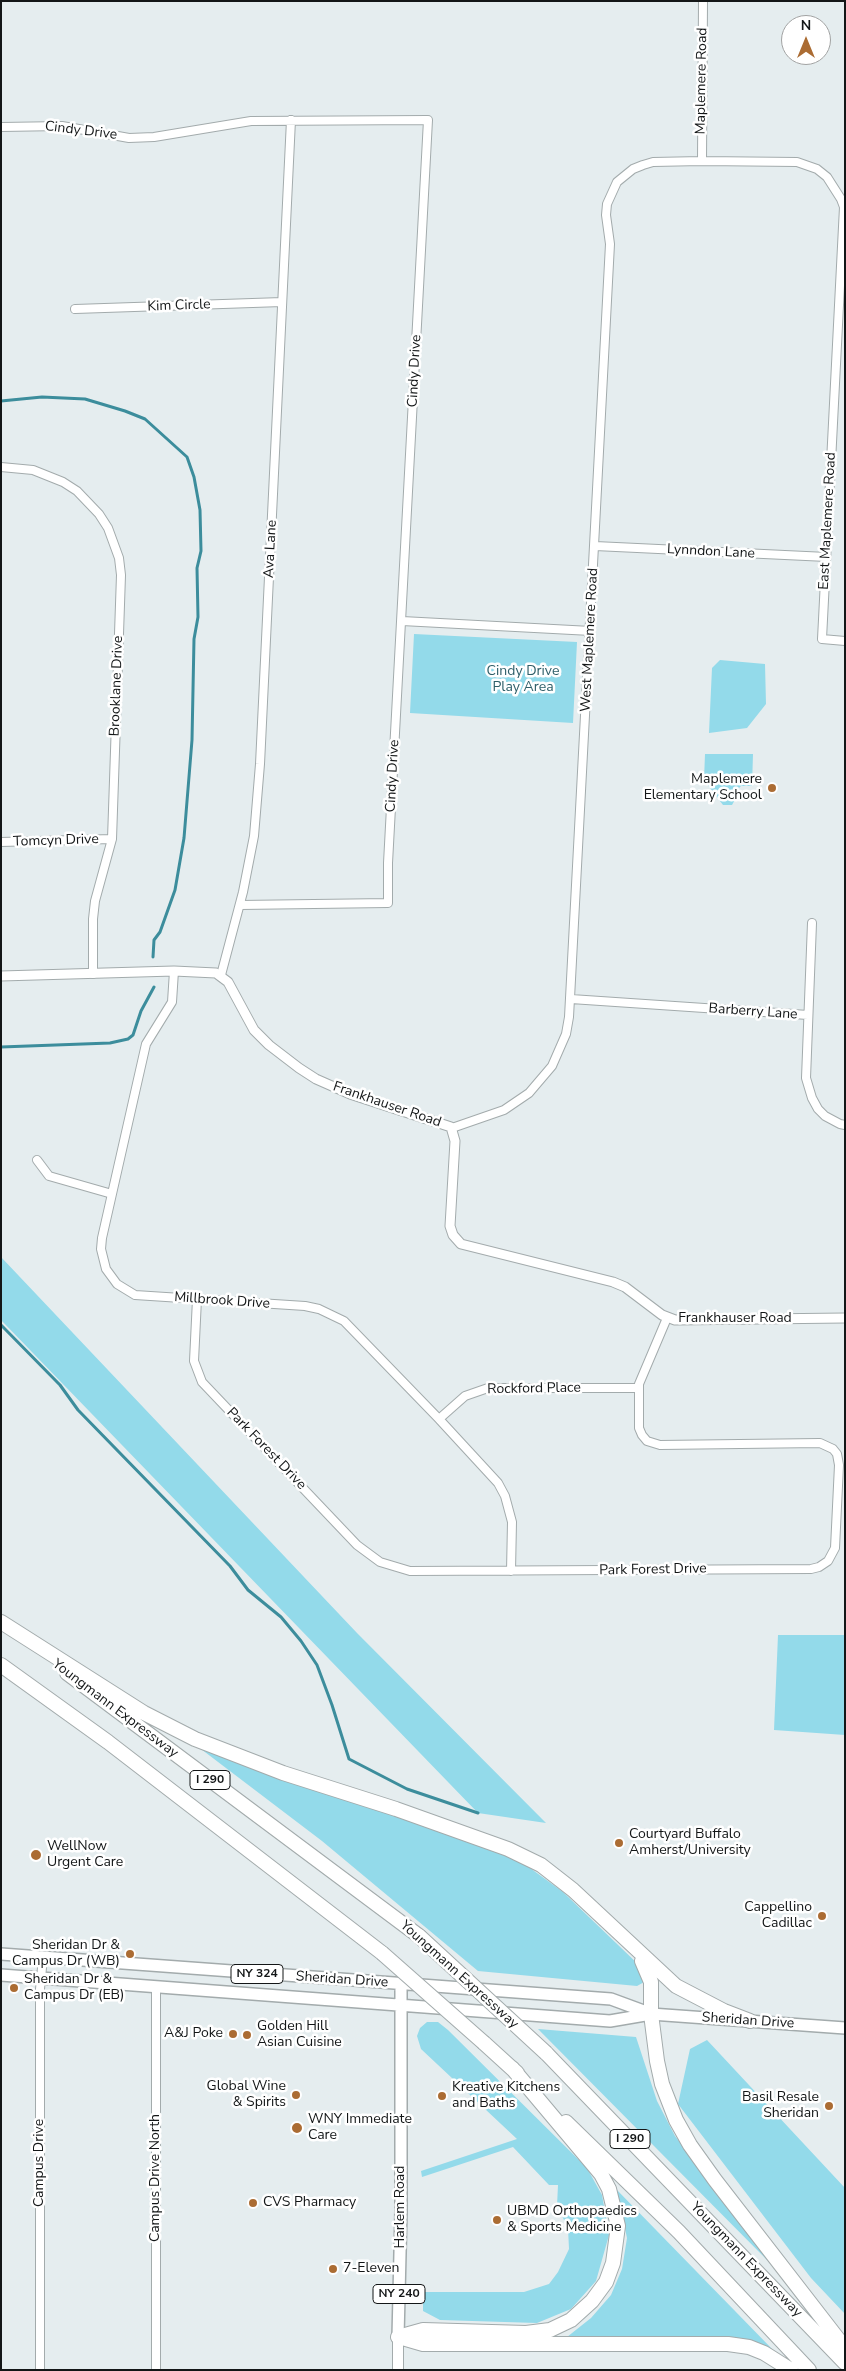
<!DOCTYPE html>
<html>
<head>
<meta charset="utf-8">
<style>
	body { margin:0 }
	#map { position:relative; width:846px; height:2371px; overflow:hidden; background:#e5edef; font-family:"Nunito Sans",sans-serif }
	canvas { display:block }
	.frame { position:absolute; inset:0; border:2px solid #131617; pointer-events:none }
	.north { position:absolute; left:781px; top:15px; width:50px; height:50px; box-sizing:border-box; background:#fff; border:1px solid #a1a2a2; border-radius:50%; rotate:0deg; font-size:14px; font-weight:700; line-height:20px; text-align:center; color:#131617 }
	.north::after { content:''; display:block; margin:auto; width:18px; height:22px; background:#ab6c33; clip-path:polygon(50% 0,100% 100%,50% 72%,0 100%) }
</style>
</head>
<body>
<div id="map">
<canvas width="846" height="2371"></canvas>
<div class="frame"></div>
<div class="north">N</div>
</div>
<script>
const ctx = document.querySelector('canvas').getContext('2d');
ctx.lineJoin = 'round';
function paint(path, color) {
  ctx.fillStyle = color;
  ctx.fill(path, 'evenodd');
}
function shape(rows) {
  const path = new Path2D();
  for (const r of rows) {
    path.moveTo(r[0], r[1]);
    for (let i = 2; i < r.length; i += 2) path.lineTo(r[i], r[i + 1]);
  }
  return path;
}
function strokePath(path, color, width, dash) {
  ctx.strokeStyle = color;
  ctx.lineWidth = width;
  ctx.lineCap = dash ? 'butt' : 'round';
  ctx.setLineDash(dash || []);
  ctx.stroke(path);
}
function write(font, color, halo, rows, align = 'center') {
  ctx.font = font + ' "Nunito Sans",sans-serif';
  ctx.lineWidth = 5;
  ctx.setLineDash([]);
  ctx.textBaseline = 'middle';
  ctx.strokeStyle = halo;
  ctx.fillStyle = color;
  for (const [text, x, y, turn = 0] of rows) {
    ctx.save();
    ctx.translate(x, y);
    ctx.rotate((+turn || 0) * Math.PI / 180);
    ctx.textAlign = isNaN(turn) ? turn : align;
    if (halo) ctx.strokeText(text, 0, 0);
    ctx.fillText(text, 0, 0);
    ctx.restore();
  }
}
const green = shape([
	[414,634,577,642,573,723,410,713],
	[720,660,765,664,766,704,747,728,709,733,712,668],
	[705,754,753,754,752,786,741,786,737,790,738,794,732,805,723,805,704,780],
	[1,1257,357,1633,546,1823,478,1813,1,1320],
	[778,1635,845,1635,845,1735,774,1730],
	[197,1746,471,1841,519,1860,563,1892,642,1968,646,1981,637,1986,478,1971,322,1841],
	[427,2022,438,2022,448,2030,587,2168,602,2195,609,2235,596,2281,571,2309,537,2323,440,2320,423,2311,423,2292,524,2292,549,2284,558,2272,569,2249,568,2228,557,2206,558,2185,549,2185,513,2147,422,2177,421,2171,517,2139,421,2049,417,2036,420,2028],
	[538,2029,636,2037,657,2101,675,2136,771,2258,775,2268],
	[707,2040,845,2188,845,2314,811,2278,678,2104,690,2049],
	[617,2190,775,2352,735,2339,567,2337,591,2318,611,2295,622,2269,627,2238]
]);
const stream = shape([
	[1,401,42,397,85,399,125,411,145,419,187,457,194,477,200,510,201,551,197,568,198,617,194,639,192,740,184,838,175,890,160,932,154,940,153,957],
	[1,1047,110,1043,128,1039,133,1035,141,1011,154,987],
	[1,1325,60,1385,78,1410,230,1566,248,1590,281,1617,301,1641,317,1665,332,1705,349,1759,407,1789,478,1813]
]);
const minor = shape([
	[1,127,62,126,129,138,154,137,251,121,428,120,388,863,388,903,240,905],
	[702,161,703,1],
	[75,309,282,302],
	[1,467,33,470,63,482,77,491,99,514,108,528,119,558,121,575,112,839,95,901,93,919,93,974],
	[595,546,827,557],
	[402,621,591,631],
	[1,842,112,839],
	[812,923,806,1078,812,1098,818,1109,825,1116,840,1124,845,1125],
	[174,971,172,1002,146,1044,102,1238,101,1249,106,1269,117,1284,135,1295,305,1306,319,1309,344,1321,439,1419,498,1483,505,1496,512,1522,511,1571],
	[221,975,243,892,254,836,260,764,291,120],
	[571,999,808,1015],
	[452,1128,504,1110,529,1093,552,1066,566,1034,569,1017,610,244,606,215,607,204,617,182,633,169,643,165,653,162,702,161,797,162,817,169,827,177,841,199,844,207,822,639,845,641],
	[37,1160,49,1176,112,1194],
	[197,1299,194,1361,202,1382,357,1545,380,1562,410,1571,811,1569,819,1567,828,1561,835,1548,839,1465,837,1454,833,1449,820,1443,660,1445,647,1441,642,1435,639,1428,639,1384,667,1318],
	[439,1419,465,1396,488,1388,639,1388],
	[156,1987,156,2370],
	[40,2370,40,1989,43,1957]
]);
const tertiary = shape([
	[1,976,174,971,216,973,228,982,254,1030,269,1045,299,1068,316,1079,350,1094,451,1127,455,1141,450,1226,453,1235,461,1244,613,1282,625,1287,662,1315,675,1320,845,1318]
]);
const secondary = shape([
	[398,2337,398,2370]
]);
const primary = shape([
	[1,1954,611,1999,649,2013],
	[1,1975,610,2021,651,2014,845,2028],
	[398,2337,401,2211,401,1984]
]);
const motorway = shape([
	[1,1622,144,1713,195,1739,283,1773,396,1809,508,1849,541,1865,573,1890,676,1986,724,2011,750,2021],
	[1,1665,108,1742,382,1953],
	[67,1673,419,1936],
	[642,1961,651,1982,651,2014,657,2061,662,2084,676,2120,690,2145,715,2180,845,2348],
	[484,2043,517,2073],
	[546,2053,845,2363],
	[566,2122,679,2232,809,2370],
	[398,2337,423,2330,526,2333,550,2330,571,2320,592,2301,606,2282,613,2263,618,2226,609,2189,601,2174,512,2068],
	[399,2337,423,2344,728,2344,749,2347,764,2353,791,2370]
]);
const motorwayBridge = shape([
	[419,1936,546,2053],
	[382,1953,484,2043]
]);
const markers = [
	[772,788,5,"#ab6c33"],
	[619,1843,5,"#ab6c33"],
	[36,1855,6,"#ab6c33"],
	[822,1916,5,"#ab6c33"],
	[130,1954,5,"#ab6c33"],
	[14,1988,5,"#ab6c33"],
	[233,2034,5,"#ab6c33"],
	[247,2035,5,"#ab6c33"],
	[296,2095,5,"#ab6c33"],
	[442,2096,5,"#ab6c33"],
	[829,2106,5,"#ab6c33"],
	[297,2128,6,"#ab6c33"],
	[253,2203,5,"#ab6c33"],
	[497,2220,5,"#ab6c33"],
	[333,2269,5,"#ab6c33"]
];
const shields = [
	[210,1780,40],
	[257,1974,52],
	[630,2139,40],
	[399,2294,52]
];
const shieldNames = [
	["I 290",210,1780],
	["NY 324",257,1974],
	["I 290",630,2139],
	["NY 240",399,2294]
];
const streetNames = [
	["Maplemere Road",702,81,-89],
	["Cindy Drive",81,131,7],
	["Kim Circle",179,306,-2],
	["Cindy Drive",415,371,-87],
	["East Maplemere Road",828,521,-87],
	["Ava Lane",271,549,-87],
	["Lynndon Lane",711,552,3],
	["West Maplemere Road",590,640,-87],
	["Brooklane Drive",117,686,-88],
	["Cindy Drive",393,776,-87],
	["Tomcyn Drive",56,841,-2],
	["Barberry Lane",753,1012,4],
	["Frankhauser Road",387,1105,19],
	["Millbrook Drive",222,1301,4],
	["Frankhauser Road",735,1319],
	["Rockford Place",534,1389,-1],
	["Park Forest Drive",266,1449,46],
	["Park Forest Drive",653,1570,-1],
	["Youngmann Expressway",115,1709,37],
	["Youngmann Expressway",459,1975,42],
	["Sheridan Drive",342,1980,4],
	["Sheridan Drive",748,2021,4],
	["Campus Drive",40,2163,-90],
	["Campus Drive North",156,2178,-90],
	["Harlem Road",401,2207,-90],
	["Youngmann Expressway",746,2260,46]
];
const parkNames = [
	["Cindy Drive",523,672],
	["Play Area",523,688]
];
const poiNames = [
	["Maplemere",762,780,"right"],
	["Elementary School",762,796,"right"],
	["Courtyard Buffalo",629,1835],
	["Amherst/University",629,1851],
	["WellNow",47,1847],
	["Urgent Care",47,1863],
	["Cappellino",812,1908,"right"],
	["Cadillac",812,1924,"right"],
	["Sheridan Dr &",120,1946,"right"],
	["Campus Dr (WB)",120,1962,"right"],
	["Sheridan Dr &",24,1980],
	["Campus Dr (EB)",24,1996],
	["Golden Hill",257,2027],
	["Asian Cuisine",257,2043],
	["A&J Poke",223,2034,"right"],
	["Global Wine",286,2087,"right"],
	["& Spirits",286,2103,"right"],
	["Kreative Kitchens",452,2088],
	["and Baths",452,2104],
	["Basil Resale",819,2098,"right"],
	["Sheridan",819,2114,"right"],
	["WNY Immediate",308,2120],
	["Care",308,2136],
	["CVS Pharmacy",263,2203],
	["UBMD Orthopaedics",507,2212],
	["& Sports Medicine",507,2228],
	["7-Eleven",343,2269]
];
paint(green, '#93daea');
strokePath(stream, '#3c8d9c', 3);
strokePath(minor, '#a3abac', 10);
strokePath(tertiary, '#a3abac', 11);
strokePath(secondary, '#a3abac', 12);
strokePath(primary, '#a3abac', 14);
strokePath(motorway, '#a3abac', 16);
strokePath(minor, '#fff', 8);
strokePath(tertiary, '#fff', 9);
strokePath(secondary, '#fff', 10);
strokePath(primary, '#fff', 11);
strokePath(motorway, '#fff', 14);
strokePath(motorwayBridge, '#a3abac', 16, []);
strokePath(motorwayBridge, '#fff', 14);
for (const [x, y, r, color] of markers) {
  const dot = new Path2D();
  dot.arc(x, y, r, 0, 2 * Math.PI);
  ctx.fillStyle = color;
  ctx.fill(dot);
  strokePath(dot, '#fff', 2);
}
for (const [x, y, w] of shields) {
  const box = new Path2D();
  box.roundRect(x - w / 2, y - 9.5, w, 19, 4);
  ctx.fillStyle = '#fff';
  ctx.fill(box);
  strokePath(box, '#131617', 1);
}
write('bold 12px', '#131617', null, shieldNames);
write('14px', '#131617', '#fff', streetNames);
write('14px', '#2f5f69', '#fff', parkNames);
write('14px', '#131617', '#fff', poiNames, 'left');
</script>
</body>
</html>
